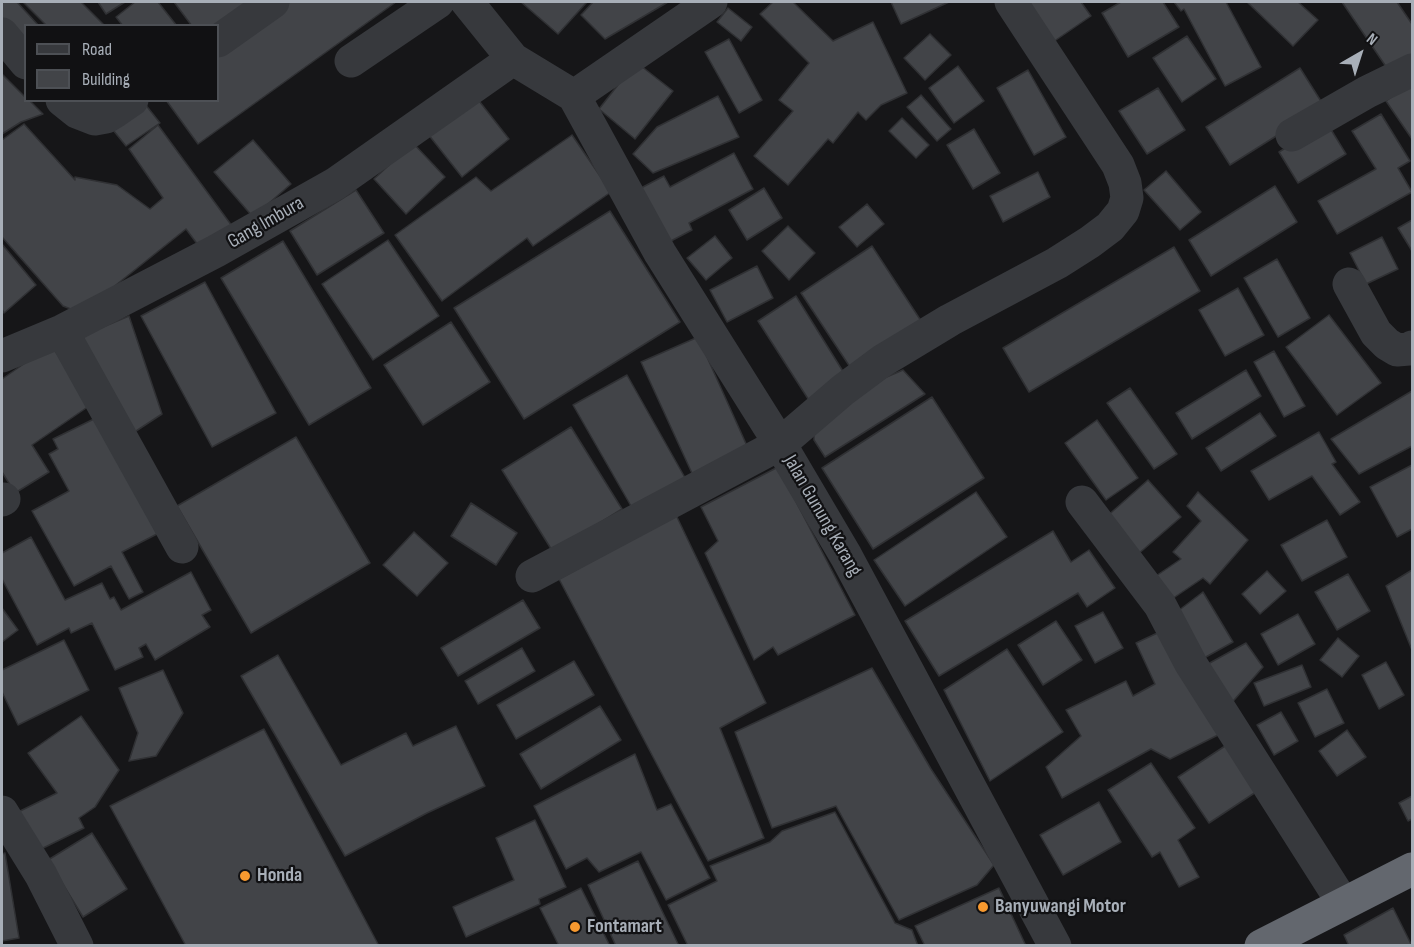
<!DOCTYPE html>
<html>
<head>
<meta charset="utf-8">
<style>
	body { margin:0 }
	#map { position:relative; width:1414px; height:947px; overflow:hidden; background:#161618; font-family:"Sofia Sans Condensed",sans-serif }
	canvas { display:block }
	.frame { position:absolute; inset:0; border:3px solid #a8afb8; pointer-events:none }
	.legend { position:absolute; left:24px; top:24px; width:195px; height:78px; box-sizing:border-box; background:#111113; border:2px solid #4d5055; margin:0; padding:8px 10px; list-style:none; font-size:18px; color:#a8afb8 }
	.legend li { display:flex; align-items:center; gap:12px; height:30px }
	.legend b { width:30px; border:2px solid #4d5055 }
	.north { position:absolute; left:1330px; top:24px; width:60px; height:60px; -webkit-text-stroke:4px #111113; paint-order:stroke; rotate:39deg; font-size:16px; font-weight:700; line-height:24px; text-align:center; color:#a8afb8 }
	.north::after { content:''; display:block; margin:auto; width:21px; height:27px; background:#a8afb8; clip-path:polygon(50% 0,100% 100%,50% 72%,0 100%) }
</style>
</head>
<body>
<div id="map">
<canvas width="1414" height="947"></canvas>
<div class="frame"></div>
<ul class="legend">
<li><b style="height:8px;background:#37393d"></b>Road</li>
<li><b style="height:16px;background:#424448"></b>Building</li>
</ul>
<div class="north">N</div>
</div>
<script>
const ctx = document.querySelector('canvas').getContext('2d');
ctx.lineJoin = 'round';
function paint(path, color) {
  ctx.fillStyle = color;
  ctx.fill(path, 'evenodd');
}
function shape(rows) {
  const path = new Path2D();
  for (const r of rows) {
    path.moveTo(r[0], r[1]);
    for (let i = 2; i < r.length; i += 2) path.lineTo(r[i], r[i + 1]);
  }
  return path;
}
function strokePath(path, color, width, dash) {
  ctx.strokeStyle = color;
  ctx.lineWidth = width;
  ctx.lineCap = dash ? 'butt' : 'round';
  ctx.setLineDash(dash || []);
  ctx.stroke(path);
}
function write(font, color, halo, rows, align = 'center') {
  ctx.font = font + ' "Sofia Sans Condensed",sans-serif';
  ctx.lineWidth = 4.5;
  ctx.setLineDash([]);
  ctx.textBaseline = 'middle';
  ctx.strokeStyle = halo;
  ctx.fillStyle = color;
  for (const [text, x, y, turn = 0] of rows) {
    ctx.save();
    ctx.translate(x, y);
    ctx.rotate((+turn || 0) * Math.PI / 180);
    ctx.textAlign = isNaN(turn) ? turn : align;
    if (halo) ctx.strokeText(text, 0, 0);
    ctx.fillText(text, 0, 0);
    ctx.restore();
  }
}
const building = shape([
	[2,2,17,2,39,26,26,26,26,53,2,26,2,2],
	[23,2,81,2,105,26,47,26,23,2],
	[98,2,125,2,106,14,98,2],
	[135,2,158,2,177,26,123,26,116,17,135,2],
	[174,2,260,2,218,26,192,26,174,2],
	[290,2,396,2,198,144,166,100,218,100,218,54,290,2],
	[521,2,587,2,558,34,521,2],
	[593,2,668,2,605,39,581,15,593,2],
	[773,2,793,2,833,41,873,22,907,93,881,105,866,120,858,112,833,143,828,139,788,185,754,156,793,111,779,100,809,63,760,14,773,2],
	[891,2,949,2,901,24,891,2],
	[1025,2,1081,2,1091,16,1053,42,1025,2],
	[1121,2,1163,2,1179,27,1128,57,1102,13,1121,2],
	[1174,2,1226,2,1261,67,1225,86,1184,9,1181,11,1174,2],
	[1247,2,1298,2,1318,20,1293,46,1247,2],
	[1342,2,1397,2,1412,24,1412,55,1389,71,1342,2],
	[728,8,752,27,741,41,717,22,728,8],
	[930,34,951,55,925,80,904,58,930,34],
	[1187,36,1216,79,1182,102,1153,58,1187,36],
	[729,39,762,100,739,113,705,52,729,39],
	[636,62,673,91,635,139,599,109,636,62],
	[958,66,984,101,954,123,929,88,958,66],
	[1300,68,1324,106,1230,165,1206,127,1300,68],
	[1028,70,1066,137,1034,155,997,88,1028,70],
	[2,74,26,98,26,100,29,100,43,114,21,122,2,134,2,74],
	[1412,83,1412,139,1386,101,1412,83],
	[1158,88,1185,130,1147,154,1119,111,1158,88],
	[921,95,951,129,937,141,907,107,921,95],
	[718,96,739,137,653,173,633,154,657,127,718,96],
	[476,97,509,139,462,177,428,134,476,97],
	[145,104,160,123,126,146,113,130,145,104],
	[1381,114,1410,161,1398,168,1412,192,1337,234,1318,201,1376,169,1352,131,1381,114],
	[902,118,929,145,916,158,889,131,902,118],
	[1327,123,1346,154,1298,183,1279,152,1327,123],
	[24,124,75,180,75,177,117,185,150,209,163,198,129,149,158,125,232,226,201,249,186,229,81,313,63,306,2,237,2,140,24,124],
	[974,129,1000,173,973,189,947,145,974,129],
	[572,135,611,192,533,246,527,238,442,301,395,235,476,177,491,191,572,135],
	[253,140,291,184,253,217,214,172,253,140],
	[413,143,445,177,406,214,374,179,413,143],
	[734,153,753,189,689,223,692,230,669,242,641,188,664,176,670,187,734,153],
	[1166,171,1201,212,1180,230,1144,190,1166,171],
	[1038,172,1050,197,1003,222,990,196,1038,172],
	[1275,186,1297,222,1211,276,1189,240,1275,186],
	[764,188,782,218,747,240,729,210,764,188],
	[356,190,384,233,317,275,290,231,356,190],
	[867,204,884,224,857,247,839,227,867,204],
	[610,211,680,322,524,419,454,308,610,211],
	[1412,220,1412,251,1398,228,1412,220],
	[788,226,815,253,789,280,762,251,788,226],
	[715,236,732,258,706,280,687,258,715,236],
	[1382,237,1398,269,1366,284,1350,253,1382,237],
	[388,240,439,316,373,360,322,284,388,240],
	[283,241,371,388,309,425,221,278,283,241],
	[2,244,36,285,4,313,2,309,2,244],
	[872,246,927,330,856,376,801,293,872,246],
	[1174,247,1200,291,1029,392,1003,348,1174,247],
	[1277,259,1310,318,1278,337,1244,278,1277,259],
	[757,266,773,298,727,322,710,290,757,266],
	[205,282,276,413,212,447,141,316,205,282],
	[1238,288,1264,335,1225,356,1199,310,1238,288],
	[796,296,849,381,812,405,758,321,796,296],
	[1329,315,1381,383,1337,415,1286,347,1329,315],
	[129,316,162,414,133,433,72,340,129,316],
	[451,322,490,382,423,425,384,365,451,322],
	[698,337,752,457,696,482,641,362,698,337],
	[51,345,92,404,32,445,49,472,15,493,2,472,2,379,51,345],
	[1274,351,1305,406,1284,417,1254,362,1274,351],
	[903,370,925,394,825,457,814,440,814,421,849,393,903,370],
	[1246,370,1261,396,1192,439,1176,413,1246,370],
	[627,375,688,483,635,513,573,405,627,375],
	[1130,388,1177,454,1154,469,1107,403,1130,388],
	[1412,391,1412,446,1359,474,1331,439,1412,391],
	[932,397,984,478,873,549,822,468,932,397],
	[1260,413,1276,436,1221,471,1206,448,1260,413],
	[100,416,157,534,122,552,143,592,129,599,111,566,74,586,32,511,69,491,49,454,58,449,53,439,100,416],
	[1097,420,1138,478,1106,500,1065,443,1097,420],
	[571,427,622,509,553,552,502,470,571,427],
	[1319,432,1336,462,1332,464,1360,502,1340,515,1312,476,1269,500,1251,471,1319,432],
	[296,437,370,563,251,633,177,506,296,437],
	[1412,465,1412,529,1397,537,1370,487,1412,465],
	[778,467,855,615,778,655,773,647,754,660,705,553,718,541,701,507,778,467],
	[1148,480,1181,517,1137,555,1105,518,1148,480],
	[976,492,1007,537,905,606,874,560,976,492],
	[1198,492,1248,540,1210,584,1203,578,1166,603,1150,580,1181,559,1173,552,1201,521,1187,506,1198,492],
	[471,503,517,533,496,565,451,536,471,503],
	[676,515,766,703,720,728,764,838,708,861,559,579,676,515],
	[1327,520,1347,557,1302,581,1281,545,1327,520],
	[1053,531,1071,562,1089,550,1115,588,1087,607,1078,593,939,676,905,621,1053,531],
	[414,532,448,563,417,596,383,565,414,532],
	[31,537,65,600,102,583,110,599,114,597,121,610,191,572,211,610,202,615,210,627,155,660,146,644,139,648,143,657,115,670,92,623,71,633,69,628,37,645,2,579,2,553,31,537],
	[1412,570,1412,650,1386,586,1412,570],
	[1267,571,1286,591,1260,614,1242,594,1267,571],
	[1348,574,1370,611,1337,630,1315,592,1348,574],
	[1203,592,1233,642,1195,663,1170,617,1203,592],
	[523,600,540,628,458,676,441,648,523,600],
	[2,608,18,630,2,642,2,608],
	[1103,612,1123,648,1095,663,1075,626,1103,612],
	[1298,614,1315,644,1278,665,1261,634,1298,614],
	[1056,621,1082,660,1043,685,1018,645,1056,621],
	[1166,629,1222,733,1170,759,1151,749,1062,798,1046,767,1081,736,1066,710,1126,681,1133,696,1155,684,1136,643,1166,629],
	[1338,638,1359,656,1342,677,1320,660,1338,638],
	[64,640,89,690,18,725,2,692,2,670,64,640],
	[1246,643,1263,667,1228,707,1197,670,1246,643],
	[522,648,535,671,478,704,465,681,522,648],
	[1007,649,1063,732,990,781,944,690,1007,649],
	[278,655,341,765,406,733,413,746,456,726,485,786,427,813,345,856,241,676,278,655],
	[574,661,594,695,516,739,497,705,574,661],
	[1386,662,1404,695,1379,709,1362,675,1386,662],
	[1302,665,1311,687,1264,706,1254,683,1302,665],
	[872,668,931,769,994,865,977,885,899,920,836,806,772,828,735,732,872,668],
	[163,670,183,713,156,756,129,761,138,733,119,688,163,670],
	[1327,689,1344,723,1315,737,1298,703,1327,689],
	[600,706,621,740,541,789,520,754,600,706],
	[1281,712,1298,741,1274,755,1257,725,1281,712],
	[81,716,119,770,95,807,79,818,84,828,33,853,14,814,57,793,28,753,81,716],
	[264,729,379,946,186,946,110,806,264,729],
	[1347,730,1366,757,1337,776,1319,751,1347,730],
	[1228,744,1259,790,1209,823,1178,777,1228,744],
	[635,754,657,810,671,804,710,878,666,900,641,852,599,872,587,858,566,869,534,806,635,754],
	[1151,763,1195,828,1178,840,1199,877,1179,887,1160,852,1152,857,1108,790,1151,763],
	[1412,796,1412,819,1408,821,1399,803,1412,796],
	[1099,802,1121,842,1063,875,1040,835,1099,802],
	[835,812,895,923,912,930,918,946,688,946,668,905,717,881,710,866,770,842,782,831,835,812],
	[535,820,566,887,539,899,540,904,466,937,453,907,514,880,496,838,535,820],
	[92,833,127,889,83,917,48,860,92,833],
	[5,853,19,938,2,941,2,854,5,853],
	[638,861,679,946,616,946,588,885,638,861],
	[581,888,610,946,559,946,540,908,581,888],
	[999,888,1026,946,925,946,915,926,999,888],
	[1393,908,1412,946,1349,946,1344,935,1393,908]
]);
const minor = shape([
	[467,2,513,59,574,96,660,253,780,444,846,556,1055,946],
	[2,34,26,63],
	[218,41,273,2],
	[351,61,438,2],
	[574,96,711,2],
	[62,100,77,112,95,119,106,117,116,111,132,100],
	[1292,135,1367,92,1412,70],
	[1349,284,1376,333,1387,344,1397,350,1409,349,1412,347],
	[62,331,182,547],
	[2,356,62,331,216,251,335,184,513,59],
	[2,500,4,499],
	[1082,502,1160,605,1191,664,1343,903],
	[532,576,780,444,843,390,882,361,950,320,1057,263,1090,242,1110,227,1123,211,1127,198,1125,183,1118,165,1011,2],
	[2,812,41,875,77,946]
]);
const highway = shape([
	[1261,946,1412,869]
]);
const markers = [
	[245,876,6,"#f7992f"],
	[983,907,6,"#f7992f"],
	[575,927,6,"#f7992f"]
];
const streetNames = [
	["Gang Imbura",266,223,-30],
	["Jalan Gunung Karang",822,516,60]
];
const poiNames = [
	["Honda",257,876],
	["Banyuwangi Motor",995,907],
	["Fontamart",587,927]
];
paint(building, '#424448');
strokePath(building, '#303134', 1.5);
strokePath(minor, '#37393d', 33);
strokePath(highway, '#63676e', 33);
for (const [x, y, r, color] of markers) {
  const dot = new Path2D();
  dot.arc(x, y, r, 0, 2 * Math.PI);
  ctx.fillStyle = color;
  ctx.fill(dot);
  strokePath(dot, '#111113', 2);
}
write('20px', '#a8afb8', '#111113', streetNames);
write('bold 20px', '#a8afb8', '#111113', poiNames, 'left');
</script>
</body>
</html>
